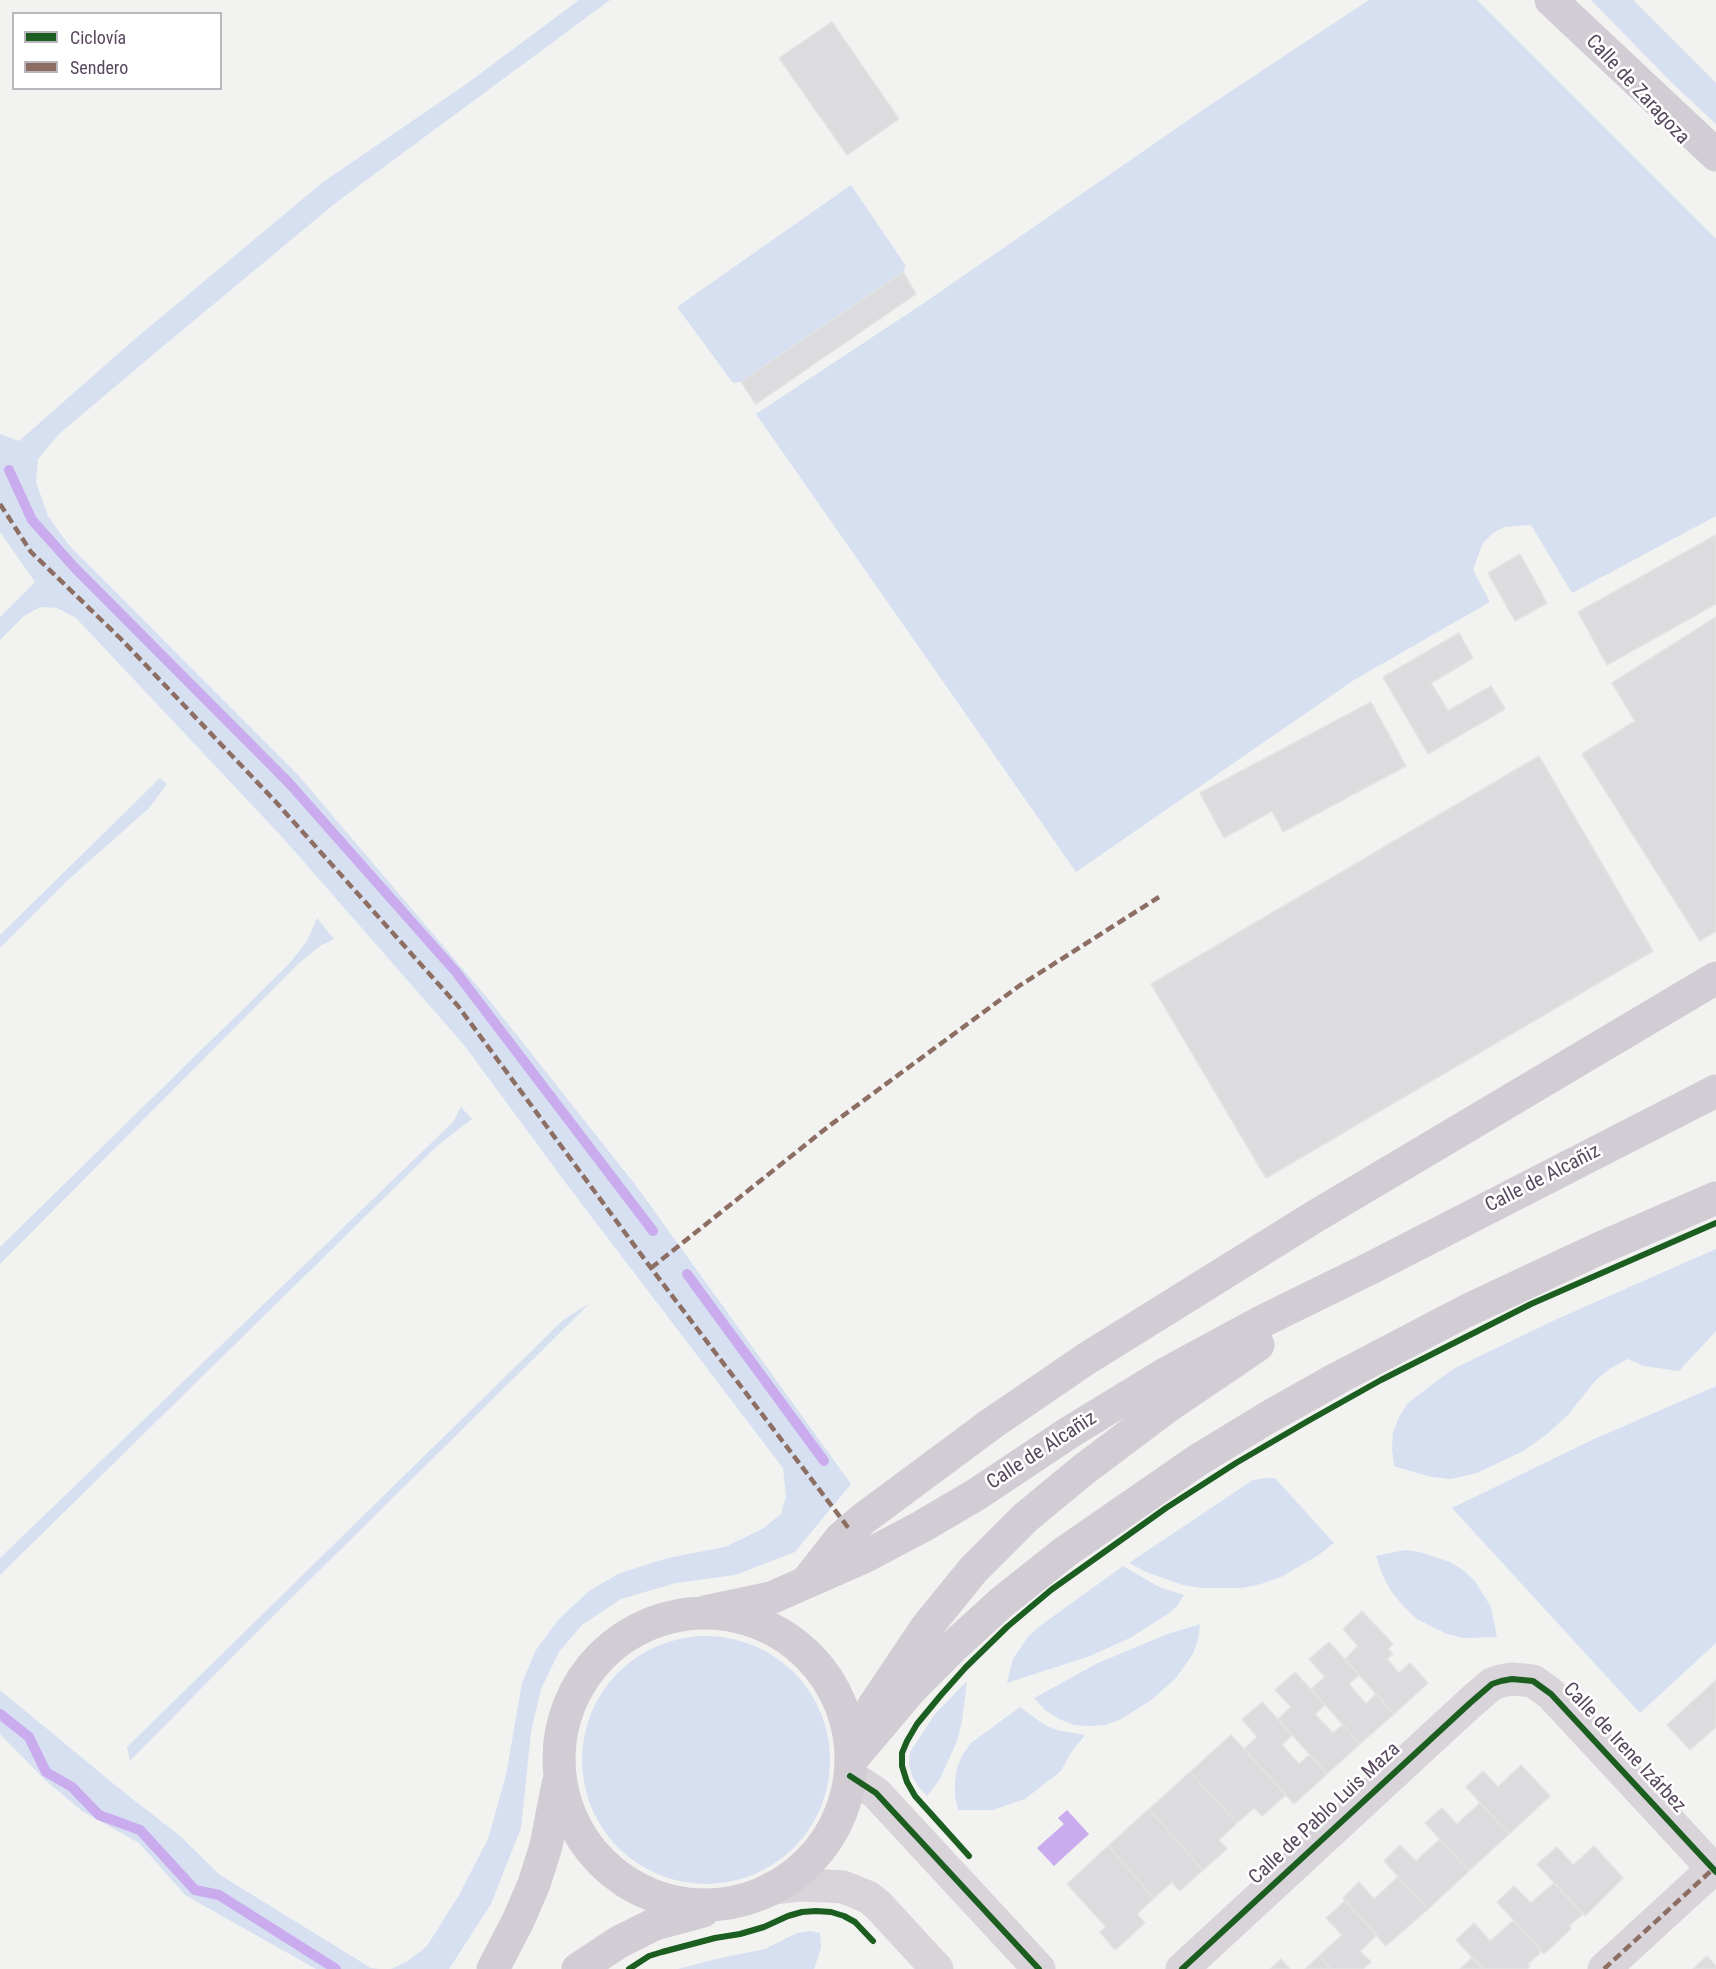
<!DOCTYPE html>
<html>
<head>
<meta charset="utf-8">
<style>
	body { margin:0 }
	#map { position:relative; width:1716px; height:1969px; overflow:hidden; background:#f2f2f1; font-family:"Roboto Condensed",sans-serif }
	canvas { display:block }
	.legend { position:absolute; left:12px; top:12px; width:210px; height:78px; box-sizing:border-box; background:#fff; border:2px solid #bcb6bf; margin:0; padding:8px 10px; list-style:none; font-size:18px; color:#58485e }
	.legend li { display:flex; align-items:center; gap:12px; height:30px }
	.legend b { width:30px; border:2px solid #bcb6bf }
</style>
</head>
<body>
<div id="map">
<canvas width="1716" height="1969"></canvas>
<ul class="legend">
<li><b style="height:8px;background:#1b5e20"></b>Ciclovía</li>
<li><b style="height:8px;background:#8d6e63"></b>Sendero</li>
</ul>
</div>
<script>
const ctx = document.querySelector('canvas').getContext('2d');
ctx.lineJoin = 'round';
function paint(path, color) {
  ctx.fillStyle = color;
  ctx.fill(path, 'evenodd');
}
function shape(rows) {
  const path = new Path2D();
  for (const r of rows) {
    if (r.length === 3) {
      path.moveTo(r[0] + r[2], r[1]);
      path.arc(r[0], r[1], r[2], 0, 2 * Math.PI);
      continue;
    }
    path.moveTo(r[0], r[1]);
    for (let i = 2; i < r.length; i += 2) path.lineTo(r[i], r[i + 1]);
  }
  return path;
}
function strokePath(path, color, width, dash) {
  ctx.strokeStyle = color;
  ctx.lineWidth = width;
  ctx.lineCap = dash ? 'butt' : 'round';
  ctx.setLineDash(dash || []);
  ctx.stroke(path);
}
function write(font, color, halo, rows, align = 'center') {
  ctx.font = font + ' "Roboto Condensed",sans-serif';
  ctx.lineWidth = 5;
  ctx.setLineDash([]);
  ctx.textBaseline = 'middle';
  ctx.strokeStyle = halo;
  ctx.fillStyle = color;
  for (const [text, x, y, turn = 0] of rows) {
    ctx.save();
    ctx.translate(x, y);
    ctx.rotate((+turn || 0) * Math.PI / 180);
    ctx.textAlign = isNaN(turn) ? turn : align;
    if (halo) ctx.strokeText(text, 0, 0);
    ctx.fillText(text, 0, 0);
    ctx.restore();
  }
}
const green = shape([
	[579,0,610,0,338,201,149,358,59,434,38,459,36,482,48,516,68,544,299,776,490,1001,637,1187,851,1484,795,1552,735,1575,676,1583,621,1599,582,1625,559,1652,541,1689,531,1732,521,1828,491,1904,449,1969,391,1969,408,1961,427,1946,459,1895,488,1839,506,1775,522,1683,536,1650,559,1619,589,1591,620,1573,668,1558,725,1547,762,1529,781,1514,786,1496,783,1468,568,1186,464,1045,283,838,76,618,57,608,40,607,24,616,0,640,0,617,35,582,0,532,0,434,19,441,135,339,323,182,465,85],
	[1369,0,1477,0,1716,239,1716,516,1572,593,1531,525,1504,527,1493,533,1483,543,1473,570,1490,602,1354,680,1076,872,756,414,924,303,1213,103],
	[1591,0,1633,0,1716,83,1716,124,1670,81],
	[851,185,906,266,903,272,741,382,733,383,677,307],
	[160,778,167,784,149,808,68,880,0,948,0,935],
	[317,918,334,939,320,946,299,963,0,1264,0,1247,288,965,307,941],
	[461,1107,472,1119,437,1146,0,1575,0,1558,453,1122],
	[1716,1249,1716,1331,1679,1371,1644,1366,1628,1359,1611,1368,1596,1380,1567,1416,1547,1434,1525,1450,1477,1473,1451,1479,1431,1477,1394,1466,1392,1449,1393,1433,1399,1417,1407,1404,1438,1380,1455,1368,1557,1319],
	[590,1303,246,1643,130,1761,127,1747,563,1320],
	[1716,1386,1716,1643,1640,1713,1452,1508,1592,1440],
	[1267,1478,1275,1478,1334,1543,1317,1556,1281,1577,1261,1584,1242,1588,1203,1588,1183,1585,1146,1572,1129,1563,1253,1480],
	[1405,1550,1420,1552,1450,1562,1463,1570,1475,1581,1491,1607,1497,1637,1464,1638,1447,1634,1417,1619,1404,1607,1391,1591,1382,1574,1376,1556],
	[1123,1566,1159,1587,1184,1595,1177,1606,1168,1614,1130,1638,1090,1656,1007,1683,1013,1659,1027,1638,1040,1626],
	[1200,1624,1198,1640,1193,1654,1175,1679,1150,1701,1121,1719,1106,1725,1090,1726,1074,1725,1059,1719,1045,1710,1034,1698,1098,1663,1165,1635],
	[706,1760,124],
	[967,1681,962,1721,957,1741,940,1779,927,1796,918,1786,912,1776,909,1764,910,1752,935,1714],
	[0,1690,126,1794,179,1835,220,1875,371,1968,380,1969,316,1969,185,1895,139,1843,82,1811,45,1780,0,1734],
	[1020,1707,1043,1724,1057,1730,1085,1735,1070,1754,1061,1771,1025,1799,993,1810,958,1810,955,1797,955,1782,957,1768,963,1754,971,1743],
	[809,1931,820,1933,821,1948,814,1969,678,1969,716,1959,765,1949,797,1933]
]);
const water = shape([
	[1067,1810,1089,1834,1054,1866,1037,1848,1064,1824,1058,1818]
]);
const stream = shape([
	[9,470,32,520,74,567,289,783,456,972,653,1231],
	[687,1274,824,1461],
	[0,1714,29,1737,46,1772,72,1787,99,1815,140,1830,195,1890,219,1895,336,1969]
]);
const building = shape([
	[832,22,899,119,847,155,779,58,832,22],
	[903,272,916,294,756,404,741,382,903,272],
	[1716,535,1716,604,1607,665,1578,612,1716,535],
	[1520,554,1547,603,1515,621,1488,573,1520,554],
	[1716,617,1716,931,1700,941,1582,754,1635,721,1612,683,1716,617],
	[1459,633,1473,658,1431,683,1448,711,1491,686,1505,709,1428,754,1383,677,1459,633],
	[1371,702,1406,766,1283,832,1272,811,1224,838,1200,793,1371,702],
	[1539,756,1653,951,1266,1178,1151,984,1539,756],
	[1362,1611,1393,1644,1388,1649,1393,1654,1387,1659,1399,1673,1410,1663,1428,1683,1394,1714,1345,1659,1358,1646,1343,1629,1362,1611],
	[1329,1642,1359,1675,1349,1684,1366,1704,1376,1694,1394,1714,1360,1744,1311,1689,1325,1677,1309,1659,1329,1642],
	[1295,1672,1325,1705,1315,1714,1333,1733,1343,1725,1360,1744,1327,1774,1278,1719,1291,1707,1275,1690,1295,1672],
	[1716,1680,1716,1727,1690,1750,1667,1725,1716,1680],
	[1262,1702,1292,1735,1282,1745,1299,1764,1310,1754,1327,1774,1294,1804,1244,1749,1257,1737,1242,1719,1262,1702],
	[1231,1735,1286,1795,1262,1816,1254,1808,1237,1823,1190,1772,1231,1735],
	[1521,1765,1550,1796,1509,1834,1466,1787,1483,1771,1498,1787,1521,1765],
	[1190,1772,1237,1823,1219,1840,1227,1849,1203,1870,1149,1809,1190,1772],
	[1480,1803,1509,1834,1469,1871,1425,1823,1442,1808,1457,1824,1480,1803],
	[1149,1809,1203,1870,1180,1891,1172,1882,1154,1898,1108,1846,1149,1809],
	[1440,1839,1469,1871,1428,1909,1384,1861,1400,1845,1416,1861,1440,1839],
	[1108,1846,1154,1898,1137,1914,1145,1923,1115,1950,1100,1932,1106,1927,1067,1884,1108,1846],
	[1594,1846,1623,1878,1585,1916,1537,1864,1557,1847,1573,1865,1594,1846],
	[1398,1877,1428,1909,1386,1946,1343,1898,1359,1882,1374,1899,1398,1877],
	[1554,1883,1583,1914,1569,1926,1571,1929,1544,1954,1497,1902,1514,1886,1531,1903,1554,1883],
	[1345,1901,1377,1935,1360,1951,1371,1962,1363,1969,1331,1969,1319,1956,1342,1935,1326,1918,1345,1901],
	[1514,1920,1542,1951,1528,1964,1530,1966,1527,1969,1483,1969,1456,1940,1474,1923,1490,1941,1514,1920],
	[1319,1956,1331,1969,1305,1969,1319,1956],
	[1707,1956,1716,1966,1716,1969,1693,1969,1707,1956],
	[1473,1957,1483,1969,1460,1969,1473,1957],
	[1281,1959,1290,1969,1270,1969,1281,1959]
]);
const minor = shape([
	[850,1776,876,1793,1039,1969],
	[772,1888,801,1885,827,1886,843,1887,868,1897,878,1905,937,1969],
	[1182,1969,1470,1703,1492,1684,1501,1681,1512,1679,1533,1681,1551,1694,1716,1872],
	[1604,1969,1713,1869]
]);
const major = shape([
	[1551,0,1716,155],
	[808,1580,841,1538,863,1519,991,1424,1086,1359,1314,1217,1716,978],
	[705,1612,771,1598,864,1557,921,1527,977,1494,1070,1432,1165,1374,1263,1321,1371,1268,1716,1091],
	[705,1759,146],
	[873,1707,926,1628,973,1570,1026,1517,1083,1470,1168,1406,1258,1345],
	[851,1760,911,1689,954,1646,1002,1602,1065,1552,1198,1460,1267,1418,1338,1378,1466,1311,1596,1250,1716,1198],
	[493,1969,518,1921,534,1884,546,1846,558,1784],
	[578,1969,619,1942,655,1924,703,1911]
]);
const quiet = shape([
	[0,504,31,552,121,639,275,801,458,1006,651,1268,850,1530],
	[651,1268,829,1126,1019,986,1159,897],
	[1604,1969,1713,1869]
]);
const cycleway = shape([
	[850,1776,876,1793,1039,1969],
	[969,1856,915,1796,907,1782,902,1766,902,1753,907,1741,917,1724,941,1695,966,1667,1007,1627,1051,1590,1166,1508,1236,1463,1308,1421,1381,1380,1531,1304,1716,1223],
	[629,1969,649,1956,662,1952,715,1938,740,1934,764,1927,788,1916,802,1912,816,1911,831,1912,844,1916,855,1922,873,1941],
	[1182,1969,1470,1703,1492,1684,1501,1681,1512,1679,1533,1681,1551,1694,1716,1872]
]);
const streetNames = [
	["Calle de Zaragoza",1637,90,47],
	["Calle de Alcañiz",1543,1179,-27],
	["Calle de Alcañiz",1042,1451,-33],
	["Calle de Irene Izárbez",1624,1748,47],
	["Calle de Pablo Luis Maza",1325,1814,-43]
];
paint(green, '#d6e0f0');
paint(water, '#c9abee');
strokePath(stream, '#c9abee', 10);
paint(building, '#dcdbdd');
strokePath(building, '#e4e3e4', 1.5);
strokePath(minor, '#d8d4d9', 33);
strokePath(major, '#d2cdd4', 33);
strokePath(quiet, '#8d6e63', 4.5, [9, 4.5]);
strokePath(cycleway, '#1b5e20', 6);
write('20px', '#58485e', '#fff', streetNames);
</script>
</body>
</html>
